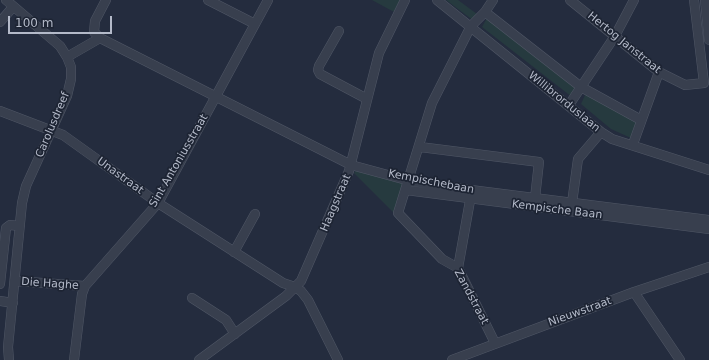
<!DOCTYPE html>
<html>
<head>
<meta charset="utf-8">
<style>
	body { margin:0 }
	#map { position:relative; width:709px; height:360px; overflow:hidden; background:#242c3e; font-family:"DejaVu Sans",sans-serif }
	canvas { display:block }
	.scale { position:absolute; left:8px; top:16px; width:104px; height:18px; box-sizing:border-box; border:2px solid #b4bac9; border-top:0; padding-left:5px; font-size:12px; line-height:14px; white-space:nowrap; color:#b4bac9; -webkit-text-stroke:3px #1d2433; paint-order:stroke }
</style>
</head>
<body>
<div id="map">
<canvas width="709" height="360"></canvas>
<div class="scale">100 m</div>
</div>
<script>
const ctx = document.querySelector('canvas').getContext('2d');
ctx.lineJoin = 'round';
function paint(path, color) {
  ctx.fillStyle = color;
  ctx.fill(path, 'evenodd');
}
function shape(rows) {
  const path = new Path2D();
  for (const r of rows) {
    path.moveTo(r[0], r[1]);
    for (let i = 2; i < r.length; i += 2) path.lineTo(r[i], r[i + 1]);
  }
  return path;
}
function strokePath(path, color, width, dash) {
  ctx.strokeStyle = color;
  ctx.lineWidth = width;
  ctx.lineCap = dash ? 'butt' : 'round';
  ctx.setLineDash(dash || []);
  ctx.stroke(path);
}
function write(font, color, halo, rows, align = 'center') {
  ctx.font = font + ' "DejaVu Sans",sans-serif';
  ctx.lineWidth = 3.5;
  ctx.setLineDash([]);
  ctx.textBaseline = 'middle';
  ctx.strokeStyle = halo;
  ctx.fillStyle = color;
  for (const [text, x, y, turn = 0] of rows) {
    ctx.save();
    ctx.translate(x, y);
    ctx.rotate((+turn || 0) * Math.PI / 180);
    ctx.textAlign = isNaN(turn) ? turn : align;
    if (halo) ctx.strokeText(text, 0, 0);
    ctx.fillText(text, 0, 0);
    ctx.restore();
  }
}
const green = shape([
	[372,0,400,0,394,12],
	[446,0,458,0,477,14,474,21],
	[487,18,577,89,572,97,482,27],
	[586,93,636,122,631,138,611,129,581,104],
	[356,170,404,182,394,213,354,173]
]);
const minor = shape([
	[6,0,60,46,67,57,71,67,71,79,67,96,26,186,22,203,8,347,9,360],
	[208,0,255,24],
	[437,0,601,132,612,139,709,170],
	[493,0,485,12,471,26,432,103,398,213,442,259,458,268,495,343],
	[570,0,659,72,685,85,704,83,694,0],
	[705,0,709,40],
	[485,12,581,87,641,120],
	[0,22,13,7],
	[339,31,319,66,318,70,320,74,367,99],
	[100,38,94,32,95,21,106,0],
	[67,57,100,38,351,165,410,181,471,190,709,220],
	[569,105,615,36,634,0],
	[0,111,63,135,158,203,283,283,295,287,301,291,308,300,338,360],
	[633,144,659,72],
	[420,147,539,162,535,198],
	[406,190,709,229],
	[572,203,578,159,601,132],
	[234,252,255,214],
	[458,268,471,195],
	[15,281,85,286],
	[0,284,6,228,10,225,20,226],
	[634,292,680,360],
	[192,298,226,320,235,334],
	[0,301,13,303],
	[74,360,82,294,85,286,158,203,268,0],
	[199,360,286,296,301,281,349,171,379,53,405,0],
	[452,360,634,292,709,267]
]);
const streetNames = [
	["Hertog Janstraat",624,43,39],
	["Willibrorduslaan",564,102,39],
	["Carolusdreef",53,125,-67],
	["Sint Antoniusstraat",179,161,-60],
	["Unastraat",120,176,36],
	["Kempischebaan",431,182,11],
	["Haagstraat",336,203,-67],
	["Kempische Baan",557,210,7],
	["Die Haghe",50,284,4],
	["Zandstraat",471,297,62],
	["Nieuwstraat",580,312,-20]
];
paint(green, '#263a3f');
strokePath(minor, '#505766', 10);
strokePath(minor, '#383f4e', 9);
write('11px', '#b4bac9', '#1d2433', streetNames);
</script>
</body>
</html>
